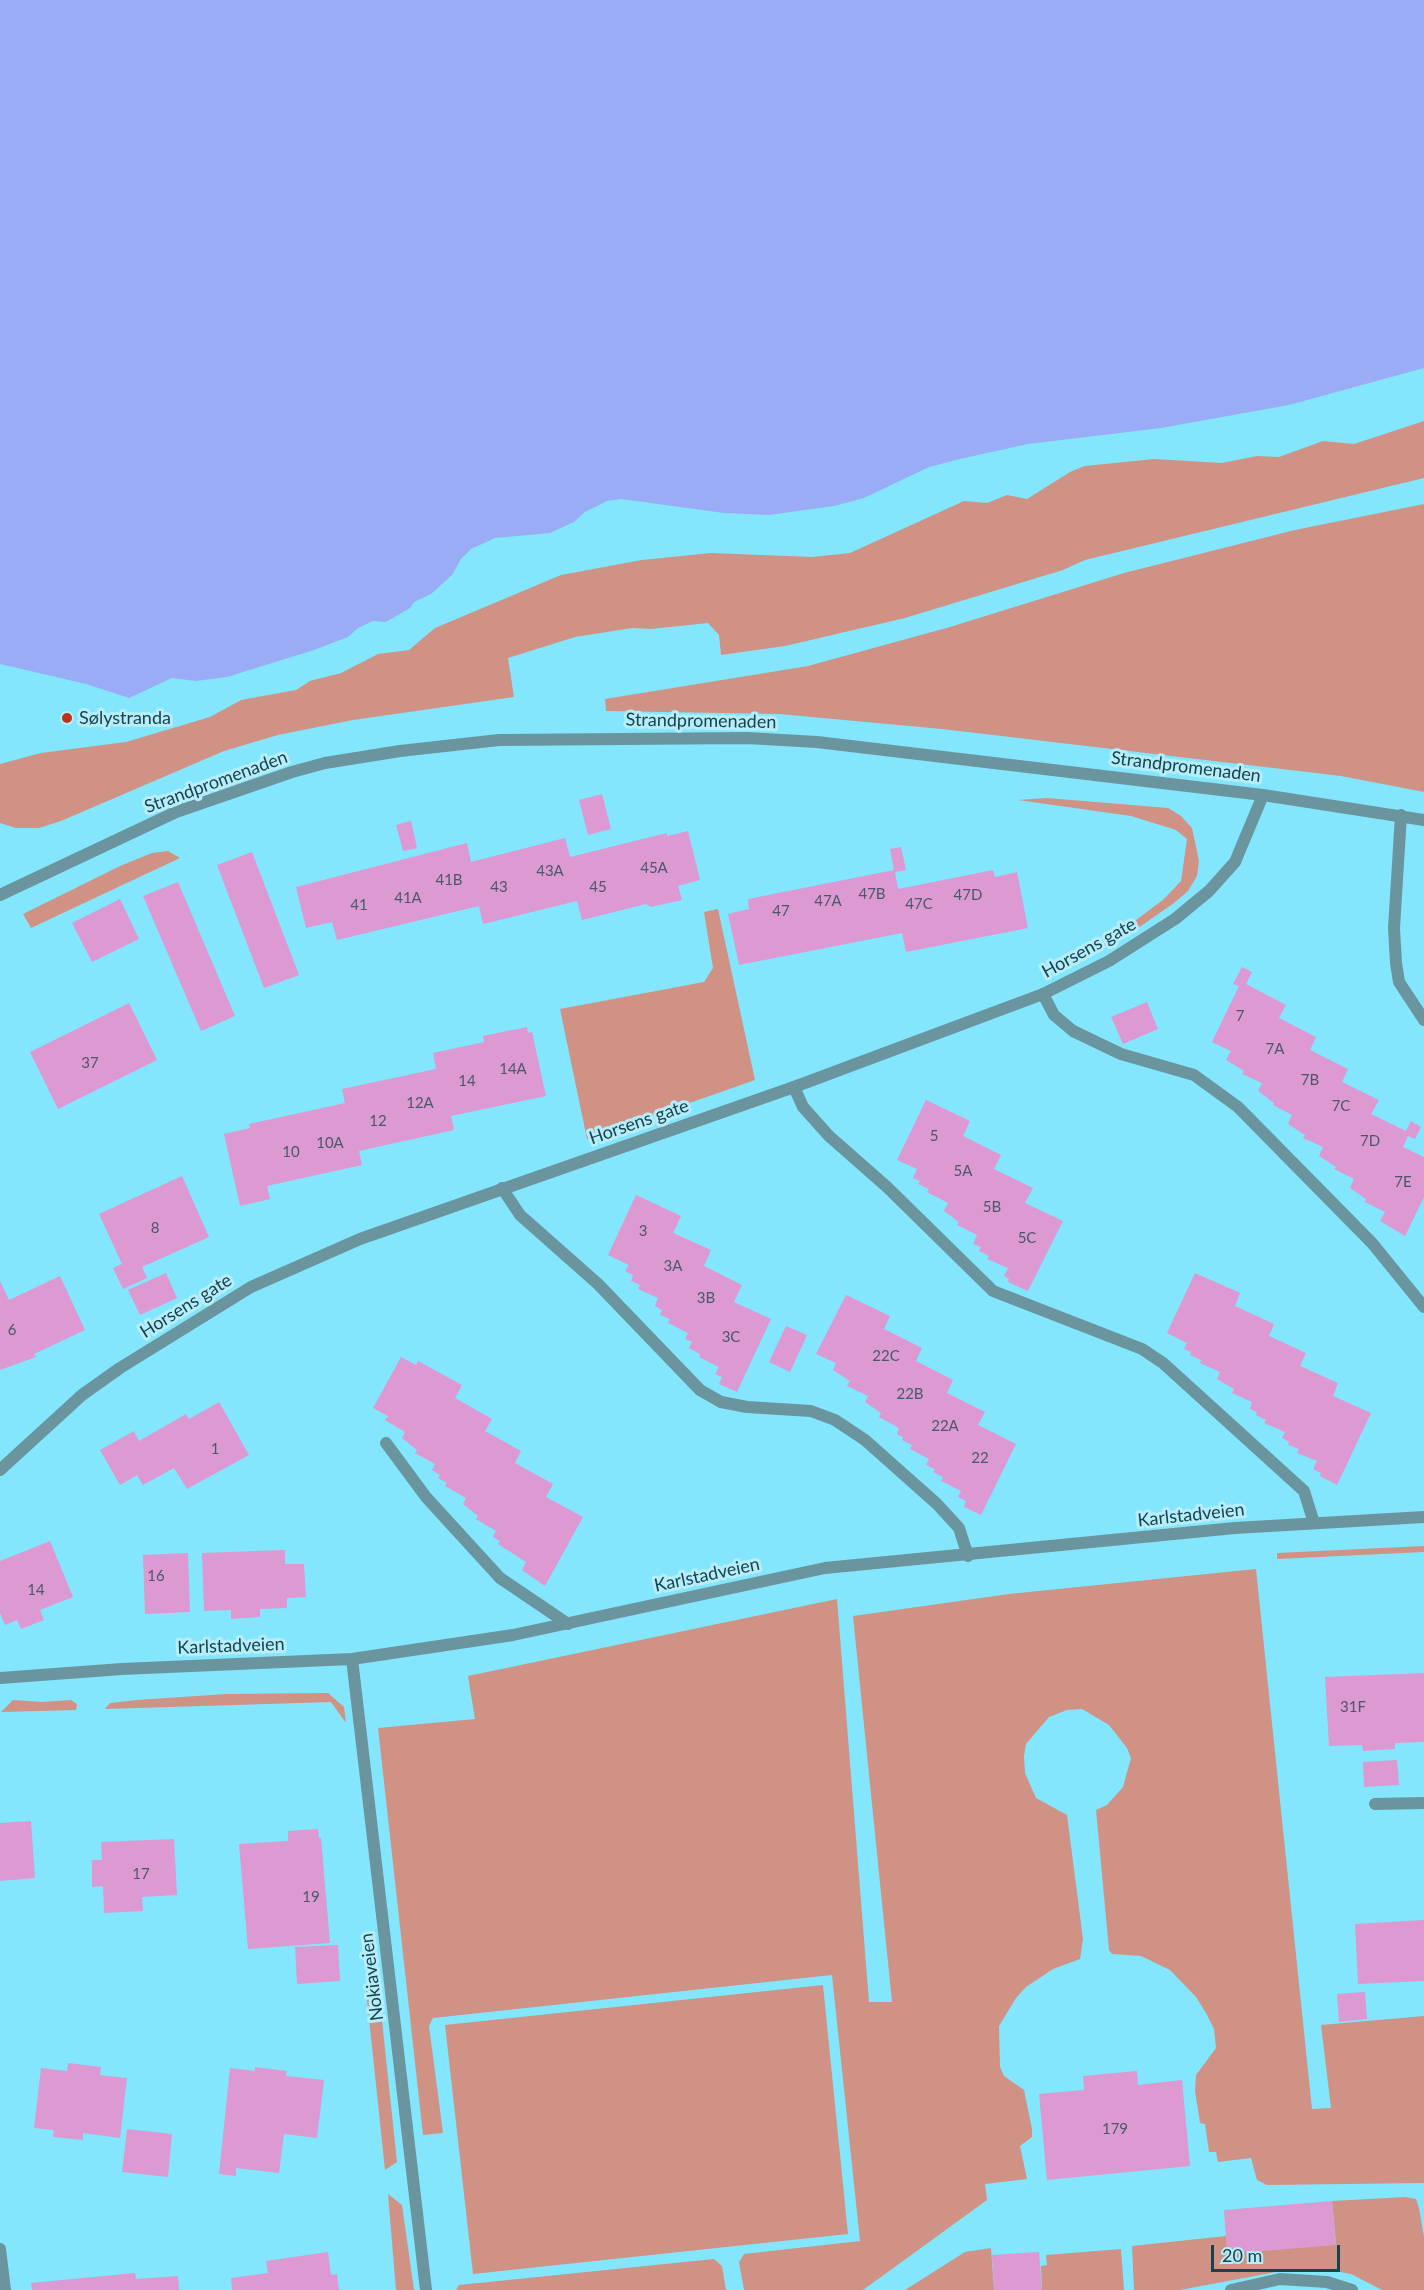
<!DOCTYPE html>
<html>
<head>
<meta charset="utf-8">
<style>
	body { margin:0 }
	#map { position:relative; width:1424px; height:2290px; overflow:hidden; background:#83e6fc; font-family:Lato,sans-serif }
	canvas { display:block }
	.scale { position:absolute; left:1211px; top:2245px; width:129px; height:27px; box-sizing:border-box; border:3px solid #18434b; border-top:0; padding-left:8px; font-size:18px; line-height:21px; white-space:nowrap; color:#18434b; -webkit-text-stroke:4px #b6edfa; paint-order:stroke }
</style>
</head>
<body>
<div id="map">
<canvas width="1424" height="2290"></canvas>
<div class="scale">20 m</div>
</div>
<script>
const ctx = document.querySelector('canvas').getContext('2d');
ctx.lineJoin = 'round';
function paint(path, color) {
  ctx.fillStyle = color;
  ctx.fill(path, 'evenodd');
}
function shape(rows) {
  const path = new Path2D();
  for (const r of rows) {
    path.moveTo(r[0], r[1]);
    for (let i = 2; i < r.length; i += 2) path.lineTo(r[i], r[i + 1]);
  }
  return path;
}
function strokePath(path, color, width, dash) {
  ctx.strokeStyle = color;
  ctx.lineWidth = width;
  ctx.lineCap = dash ? 'butt' : 'round';
  ctx.setLineDash(dash || []);
  ctx.stroke(path);
}
function write(font, color, halo, rows, align = 'center') {
  ctx.font = font + ' Lato,sans-serif';
  ctx.lineWidth = 6;
  ctx.setLineDash([]);
  ctx.textBaseline = 'middle';
  ctx.strokeStyle = halo;
  ctx.fillStyle = color;
  for (const [text, x, y, turn = 0] of rows) {
    ctx.save();
    ctx.translate(x, y);
    ctx.rotate((+turn || 0) * Math.PI / 180);
    ctx.textAlign = isNaN(turn) ? turn : align;
    if (halo) ctx.strokeText(text, 0, 0);
    ctx.fillText(text, 0, 0);
    ctx.restore();
  }
}
const green = shape([
	[1424,421,1424,478,1085,560,1063,570,905,618,785,646,721,655,719,635,708,623,651,629,632,628,575,637,508,658,514,697,353,720,278,735,224,751,61,821,39,828,16,828,0,823,0,764,41,753,126,742,210,717,241,700,296,690,310,681,341,673,378,654,409,650,435,628,561,575,642,560,711,553,812,557,850,553,964,501,987,503,1007,495,1027,499,1070,472,1085,466,1154,459,1222,463,1257,456,1279,457,1323,441,1354,444],
	[1424,504,1424,792,1341,776,942,729,779,714,606,711,605,699,808,666,950,627,1124,573,1295,530],
	[1047,798,1168,808,1181,816,1192,828,1199,861,1197,876,1188,891,1174,903,1125,937,1099,948,1164,899,1181,881,1187,839,1176,830,1131,816,1018,800],
	[168,851,180,858,31,928,23,914,120,866,152,853],
	[718,909,755,1080,587,1139,560,1009,704,982,713,968,704,912],
	[1424,1546,1424,1552,1277,1559,1277,1553],
	[1256,1569,1312,2109,1331,2108,1321,2025,1424,2016,1424,2183,1267,2185,1257,2180,1251,2158,1218,2162,1216,2152,1209,2152,1205,2124,1200,2123,1195,2091,1196,2075,1216,2048,1214,2029,1206,2013,1196,1997,1170,1970,1141,1956,1112,1954,1109,1950,1096,1810,1107,1805,1123,1787,1131,1758,1127,1748,1109,1725,1082,1709,1067,1710,1049,1717,1026,1744,1024,1756,1025,1773,1036,1798,1067,1815,1083,1939,1080,1959,1053,1969,1026,1987,1016,1998,999,2026,1000,2067,1004,2076,1024,2090,1032,2129,1032,2137,1020,2146,1027,2179,985,2184,987,2200,863,2290,744,2290,739,2262,744,2254,860,2241,832,1975,433,2018,429,2026,443,2133,423,2135,378,1728,475,1719,468,1676,837,1599,869,2002,892,2002,853,1616,1009,1594],
	[328,1693,344,1707,346,1723,331,1702,105,1709,110,1703,137,1700,226,1694],
	[13,1700,42,1702,71,1700,77,1704,76,1710,1,1712],
	[823,1985,848,2234,473,2274,445,2025],
	[366,1990,375,1993,380,2002,397,2162,385,2170],
	[388,2194,402,2205,414,2290,396,2290],
	[1406,2197,1416,2199,1419,2208,1424,2237,1424,2290,1382,2290,1351,2274,1330,2270,1292,2269,1180,2290,1134,2290,1132,2246,1226,2236,1336,2244,1332,2201],
	[991,2248,994,2290,905,2290,965,2252],
	[1121,2249,1124,2290,1042,2290,1041,2266,1047,2265,1046,2255],
	[714,2259,722,2266,726,2290,456,2290,459,2285]
]);
const water = shape([
	[0,0,1424,0,1424,368,1289,405,1161,428,1028,444,960,459,929,467,864,498,834,506,769,515,724,513,621,499,607,501,585,512,574,522,550,533,495,538,471,549,461,559,452,575,431,594,414,602,410,608,386,622,373,621,358,628,348,637,314,650,227,677,196,681,172,678,129,698,86,684,0,664]
]);
const building = shape([
	[602,794,611,829,588,835,579,800],
	[411,821,417,848,403,851,396,825],
	[688,831,700,880,678,886,682,900,651,907,646,904,582,920,577,901,483,924,479,906,337,940,332,922,306,928,296,887,467,843,471,862,565,838,570,857,667,833,667,836],
	[901,847,906,870,895,872,898,889,993,870,995,877,1017,872,1028,928,906,952,902,933,739,965,728,914,749,909,748,899,894,870,890,849],
	[252,852,299,975,264,988,217,865],
	[178,882,235,1016,201,1031,143,896],
	[120,899,139,939,92,962,72,923],
	[1242,967,1252,972,1246,984,1286,1005,1279,1018,1316,1037,1310,1050,1348,1069,1342,1082,1379,1100,1371,1114,1406,1131,1411,1121,1421,1127,1415,1139,1408,1136,1403,1147,1424,1157,1424,1197,1405,1236,1380,1221,1385,1212,1365,1202,1366,1199,1350,1188,1354,1179,1334,1169,1336,1167,1319,1156,1323,1147,1303,1138,1305,1135,1288,1124,1292,1115,1273,1105,1274,1103,1258,1091,1262,1083,1242,1074,1244,1071,1226,1060,1231,1051,1212,1042,1239,986,1233,984],
	[1147,1002,1158,1029,1123,1044,1111,1017],
	[129,1003,157,1060,58,1109,30,1052],
	[527,1027,528,1033,532,1032,546,1096,451,1116,454,1130,359,1151,362,1165,267,1186,270,1199,240,1206,224,1134,250,1128,249,1124,345,1103,342,1089,436,1069,433,1053,484,1042,483,1036],
	[926,1100,970,1121,963,1136,1001,1155,994,1169,1033,1188,1025,1203,1063,1221,1028,1291,1008,1282,1009,1279,1004,1276,1008,1268,987,1259,989,1256,979,1251,981,1247,973,1244,977,1235,957,1225,959,1222,944,1211,948,1203,927,1192,929,1189,918,1184,920,1181,913,1178,917,1169,897,1160],
	[182,1176,209,1237,142,1267,147,1278,123,1289,113,1268,122,1264,99,1214],
	[636,1195,681,1216,673,1233,711,1250,704,1266,742,1285,734,1302,771,1319,737,1392,719,1384,722,1377,715,1374,719,1367,699,1357,700,1354,689,1348,692,1342,685,1339,688,1333,668,1323,670,1319,660,1315,662,1310,655,1306,658,1298,638,1289,640,1285,631,1281,633,1275,625,1271,629,1265,608,1255],
	[166,1273,177,1298,140,1315,128,1290],
	[1195,1273,1240,1293,1235,1306,1274,1324,1269,1336,1306,1353,1300,1366,1338,1383,1333,1396,1371,1413,1337,1485,1320,1476,1321,1473,1313,1469,1317,1461,1297,1453,1299,1449,1288,1445,1289,1442,1282,1438,1285,1432,1264,1423,1266,1420,1256,1415,1257,1412,1250,1409,1252,1402,1232,1393,1234,1389,1217,1379,1220,1372,1200,1363,1201,1360,1190,1355,1191,1352,1184,1349,1187,1343,1167,1333],
	[60,1276,85,1330,34,1354,36,1357,0,1370,0,1281,9,1300],
	[846,1295,890,1316,884,1329,922,1348,916,1361,953,1380,947,1393,985,1412,978,1425,1016,1444,981,1515,964,1507,966,1501,958,1497,961,1491,941,1481,943,1477,933,1472,935,1469,926,1465,929,1459,910,1449,912,1445,902,1440,903,1437,897,1434,899,1428,879,1417,881,1413,865,1402,868,1396,847,1386,850,1381,833,1370,836,1363,816,1354],
	[786,1326,807,1335,790,1372,769,1362],
	[401,1357,416,1365,418,1361,462,1385,455,1398,492,1419,485,1431,521,1451,515,1463,553,1484,546,1497,583,1517,545,1586,522,1570,526,1562,498,1544,500,1541,493,1537,496,1531,476,1519,478,1516,463,1504,466,1498,445,1486,447,1483,438,1478,440,1475,432,1470,435,1464,415,1453,417,1450,402,1438,405,1432,385,1420,388,1416,373,1408],
	[219,1402,249,1455,187,1489,174,1468,143,1485,137,1475,120,1485,100,1450,134,1431,139,1441,186,1414,189,1419],
	[50,1541,73,1597,40,1610,44,1620,21,1629,17,1620,5,1625,0,1613,0,1561],
	[285,1550,285,1564,304,1564,306,1597,287,1598,287,1608,260,1609,260,1617,231,1619,231,1610,204,1611,202,1553],
	[188,1553,190,1612,145,1614,143,1555],
	[1424,1673,1424,1742,1395,1743,1395,1749,1363,1751,1362,1745,1329,1746,1325,1677],
	[1397,1760,1399,1785,1364,1787,1363,1762],
	[31,1821,35,1878,0,1881,0,1823],
	[318,1829,319,1838,321,1838,330,1943,248,1949,239,1844,288,1841,288,1831],
	[174,1839,177,1895,142,1897,143,1911,104,1913,103,1886,92,1887,92,1860,102,1860,101,1842],
	[1424,1920,1424,1981,1358,1984,1355,1924],
	[338,1945,340,1981,297,1984,295,1947],
	[1365,1992,1367,2019,1339,2022,1337,1994],
	[68,2063,101,2067,100,2075,127,2078,120,2138,83,2133,83,2140,53,2137,54,2130,34,2128,41,2068,67,2071],
	[255,2067,287,2071,286,2076,324,2080,317,2138,284,2134,279,2173,236,2168,236,2176,219,2174,230,2068,255,2071],
	[1137,2071,1138,2085,1182,2080,1190,2166,1047,2180,1039,2094,1084,2090,1083,2076],
	[127,2129,172,2134,168,2177,122,2172],
	[1332,2201,1336,2245,1227,2254,1224,2210],
	[328,2252,331,2275,337,2274,339,2290,232,2290,231,2278,268,2273,266,2261],
	[1039,2252,1042,2290,994,2290,992,2255],
	[135,2273,136,2279,178,2276,179,2290,32,2290,31,2283]
]);
const service = shape([
	[1401,815,1394,928,1396,963,1399,982,1424,1020],
	[1043,994,1054,1015,1073,1031,1121,1054,1194,1075,1238,1107,1372,1243,1424,1307],
	[794,1087,803,1107,829,1136,887,1187,993,1291,1142,1349,1163,1363,1304,1491,1314,1523],
	[502,1188,520,1215,598,1284,700,1390,721,1402,747,1407,811,1411,835,1420,865,1440,937,1504,959,1528,968,1556],
	[386,1443,426,1497,500,1578,568,1624],
	[1375,1804,1424,1803],
	[0,2249,5,2290],
	[1231,2290,1280,2279,1327,2282,1352,2290]
]);
const minor = shape([
	[0,1470,82,1395,120,1368,251,1287,360,1239,794,1087,1043,994,1109,961,1175,919,1209,891,1235,862,1263,795],
	[352,1659,426,2290],
	[0,1678,122,1669,352,1659,513,1635,825,1568,1235,1528,1424,1517]
]);
const tertiary = shape([
	[0,895,176,812,292,772,325,763,400,751,499,740,747,738,817,742,1263,795,1424,820]
]);
const markers = [
	[67,718,6,"#bd3215"]
];
const numberNames = [
	["45A",654,868],
	["43A",550,871],
	["41B",449,880],
	["43",499,887],
	["45",598,887],
	["47B",872,894],
	["47D",968,895],
	["41A",408,898],
	["47A",828,901],
	["47C",919,904],
	["41",359,905],
	["47",781,911],
	["7",1240,1016],
	["7A",1275,1049],
	["37",90,1063],
	["14A",513,1069],
	["7B",1310,1080],
	["14",467,1081],
	["12A",420,1103],
	["7C",1341,1106],
	["12",378,1121],
	["5",934,1136],
	["7D",1370,1141],
	["10A",330,1143],
	["10",291,1152],
	["5A",963,1171],
	["7E",1403,1182],
	["5B",992,1207],
	["8",155,1228],
	["3",643,1231],
	["5C",1027,1238],
	["3A",673,1266],
	["3B",706,1298],
	["6",12,1330],
	["3C",731,1337],
	["22C",886,1356],
	["22B",910,1394],
	["22A",945,1426],
	["1",215,1449],
	["22",980,1458],
	["16",156,1576],
	["14",36,1590],
	["31F",1353,1707],
	["17",141,1874],
	["19",311,1897],
	["179",1115,2129]
];
const poiNames = [
	["Sølystranda",79,718]
];
const streetNames = [
	["Strandpromenaden",701,721,1],
	["Strandpromenaden",1186,767,7],
	["Strandpromenaden",216,782,-20],
	["Horsens gate",1089,948,-29],
	["Horsens gate",639,1122,-19],
	["Horsens gate",186,1306,-32],
	["Karlstadveien",1191,1515,-6],
	["Karlstadveien",707,1575,-12],
	["Karlstadveien",231,1646,-2],
	["Nokiaveien",372,1977,-97]
];
paint(green, '#d09284');
paint(water, '#9aacf6');
paint(building, '#dd99d1');
strokePath(service, '#6a959e', 12);
strokePath(minor, '#6a959e', 12);
strokePath(tertiary, '#6a959e', 12);
for (const [x, y, r, color] of markers) {
  const dot = new Path2D();
  dot.arc(x, y, r, 0, 2 * Math.PI);
  ctx.fillStyle = color;
  ctx.fill(dot);
  strokePath(dot, '#b6edfa', 2);
}
write('15px', '#49586c', null, numberNames);
write('18px', '#18434b', '#b6edfa', poiNames, 'left');
write('18px', '#18434b', '#b6edfa', streetNames);
</script>
</body>
</html>
